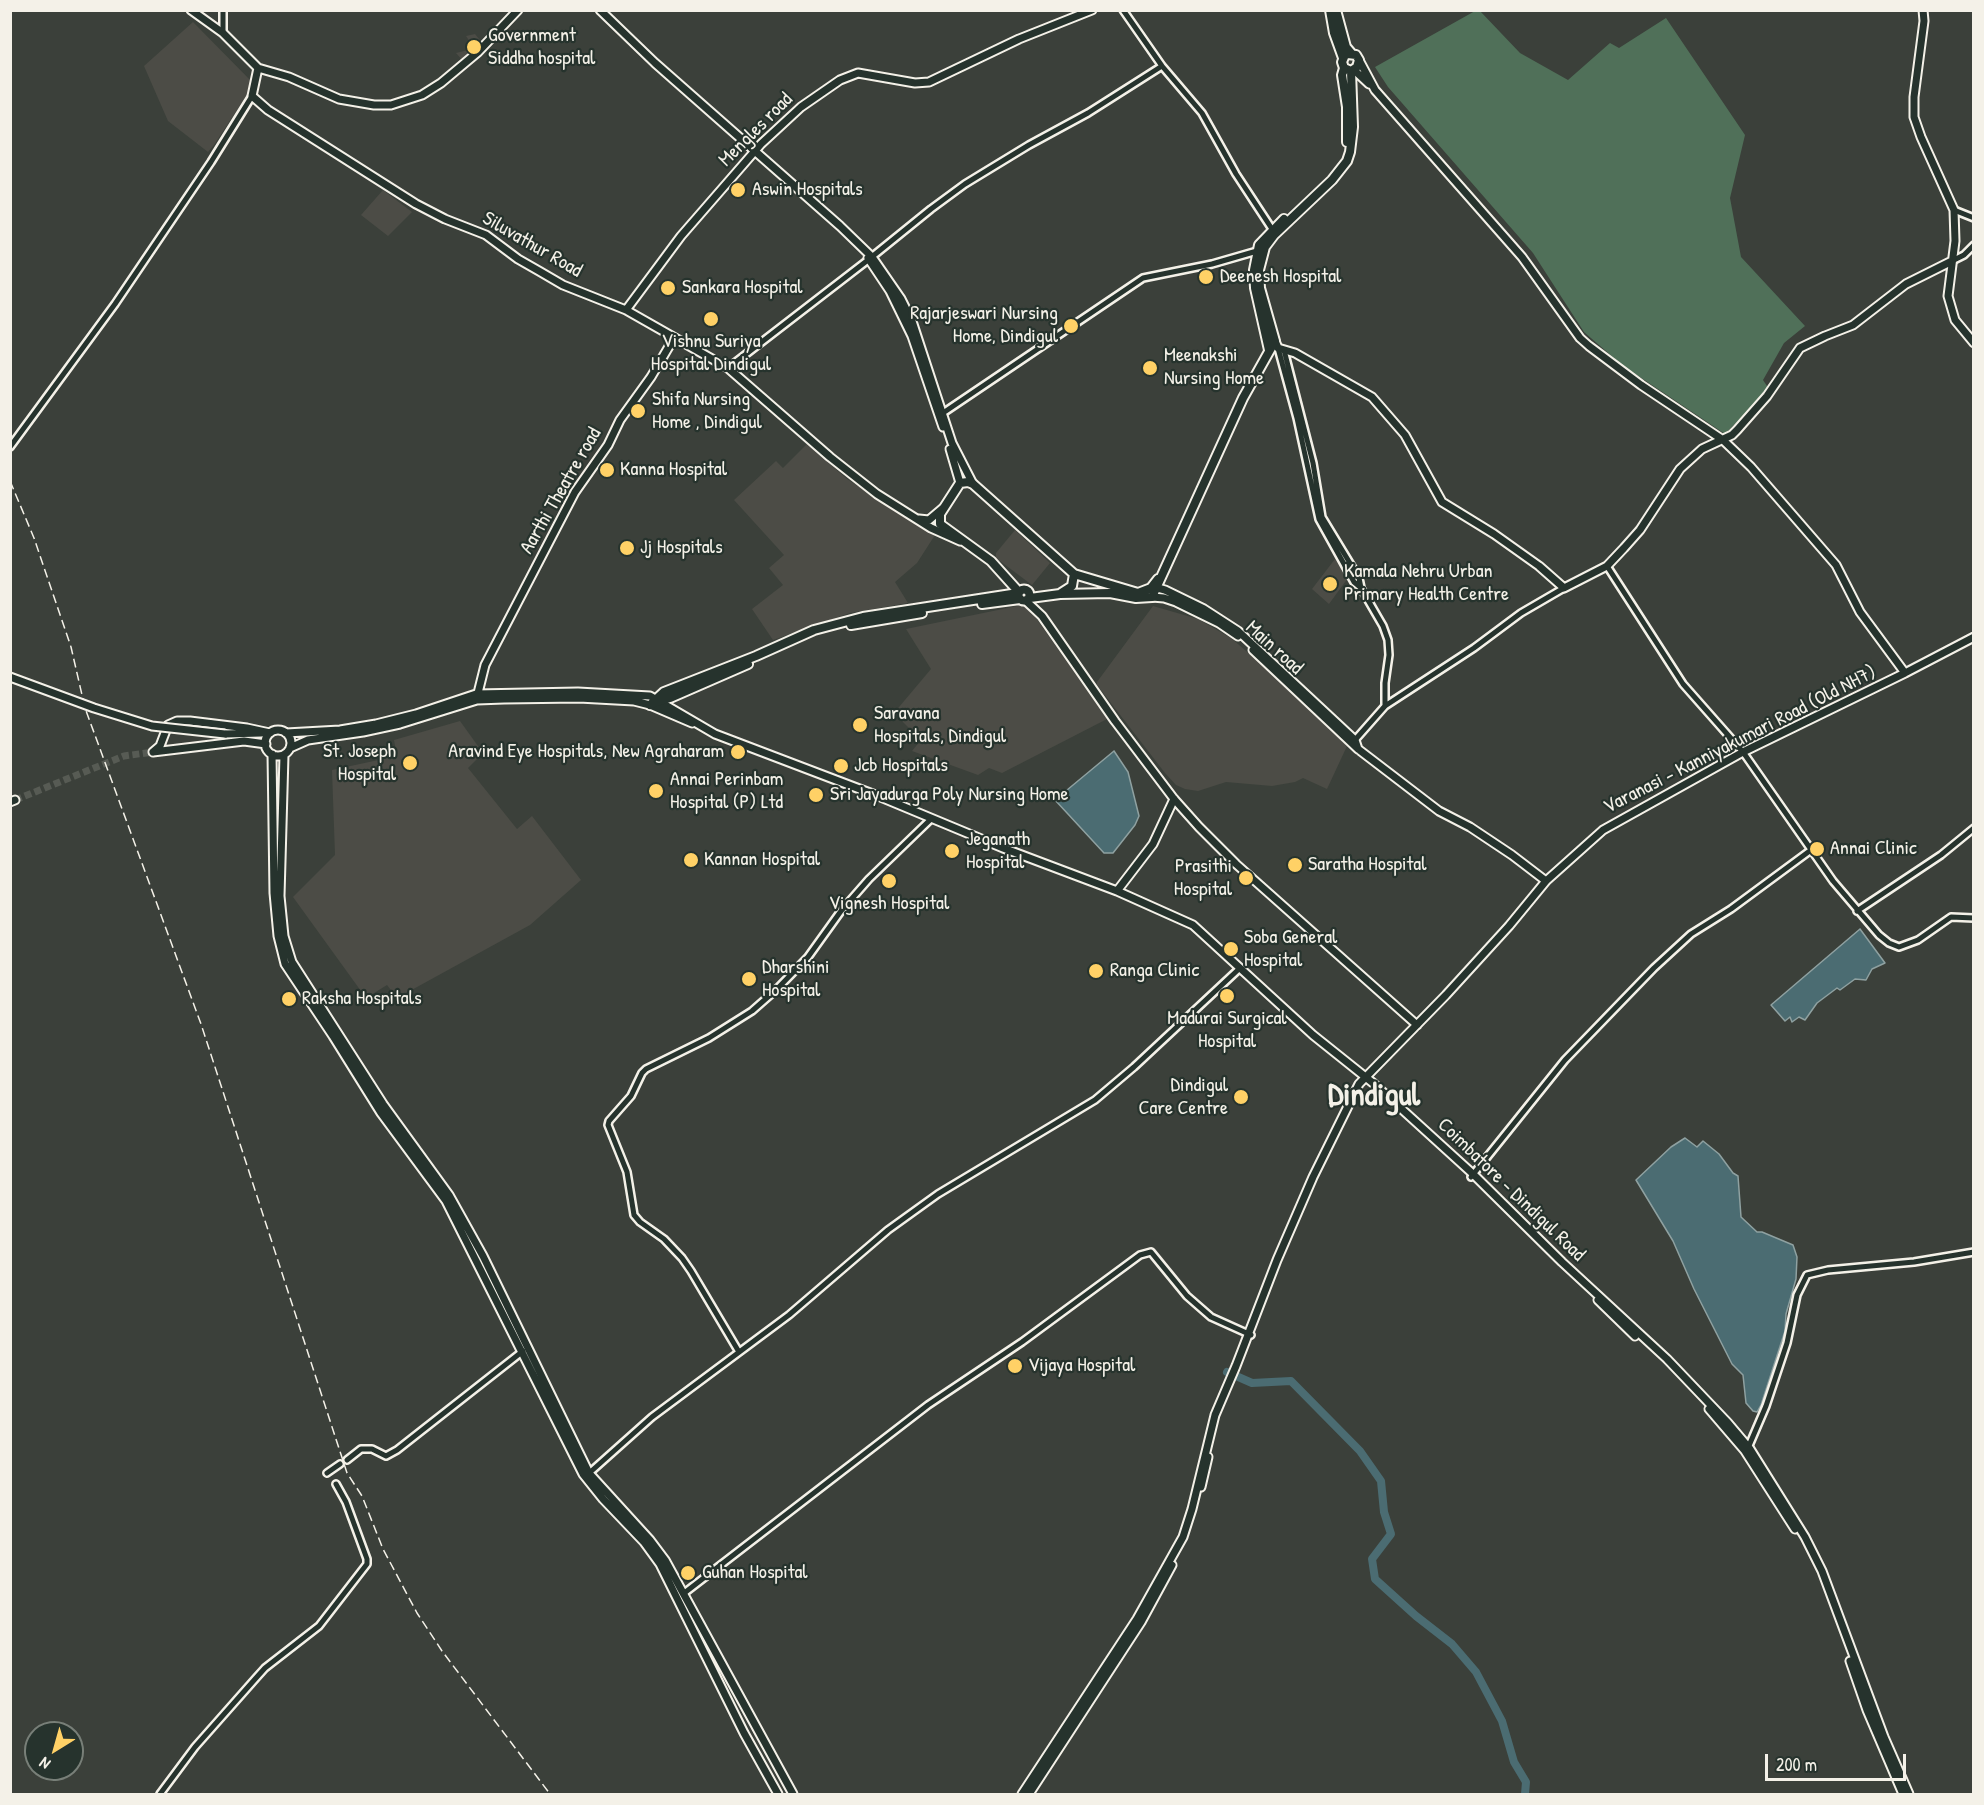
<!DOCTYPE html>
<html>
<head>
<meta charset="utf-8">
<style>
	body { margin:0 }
	#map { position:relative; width:1984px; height:1805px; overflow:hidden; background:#3b403a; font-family:"Patrick Hand",sans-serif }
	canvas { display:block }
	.frame { position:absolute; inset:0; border:12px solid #f4f1e8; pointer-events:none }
	.north { position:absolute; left:24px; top:1721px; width:60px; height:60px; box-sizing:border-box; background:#26332d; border:2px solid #787f78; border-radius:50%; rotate:217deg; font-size:16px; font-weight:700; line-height:24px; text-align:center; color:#f4f1e8 }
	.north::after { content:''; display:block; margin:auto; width:21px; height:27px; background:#ffd166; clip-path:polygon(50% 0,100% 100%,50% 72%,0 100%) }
	.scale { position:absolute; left:1765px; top:1754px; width:141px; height:27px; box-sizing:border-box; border:3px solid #f4f1e8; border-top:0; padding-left:8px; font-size:18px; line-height:21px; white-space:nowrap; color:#f4f1e8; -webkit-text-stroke:4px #26332d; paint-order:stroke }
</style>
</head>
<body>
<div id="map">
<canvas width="1984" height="1805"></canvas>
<div class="frame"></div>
<div class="north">N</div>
<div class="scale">200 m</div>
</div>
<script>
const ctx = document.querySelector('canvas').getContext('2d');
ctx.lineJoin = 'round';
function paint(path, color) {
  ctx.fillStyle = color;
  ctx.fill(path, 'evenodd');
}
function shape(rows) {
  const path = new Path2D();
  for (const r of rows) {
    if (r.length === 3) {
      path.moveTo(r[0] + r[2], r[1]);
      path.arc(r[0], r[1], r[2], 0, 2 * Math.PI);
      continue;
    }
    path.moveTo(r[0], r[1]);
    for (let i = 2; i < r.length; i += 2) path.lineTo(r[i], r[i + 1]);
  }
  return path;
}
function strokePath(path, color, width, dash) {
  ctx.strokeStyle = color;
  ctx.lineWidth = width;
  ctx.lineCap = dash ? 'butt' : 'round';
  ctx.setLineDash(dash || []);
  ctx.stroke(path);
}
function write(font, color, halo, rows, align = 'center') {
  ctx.font = font + ' "Patrick Hand",sans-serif';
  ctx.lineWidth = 4.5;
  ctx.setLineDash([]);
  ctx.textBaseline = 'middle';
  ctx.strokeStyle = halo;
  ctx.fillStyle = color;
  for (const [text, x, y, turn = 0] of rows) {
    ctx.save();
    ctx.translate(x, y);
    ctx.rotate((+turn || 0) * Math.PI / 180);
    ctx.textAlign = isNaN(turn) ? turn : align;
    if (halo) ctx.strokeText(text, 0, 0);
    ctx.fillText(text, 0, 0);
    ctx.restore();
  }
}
const built = shape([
	[193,22,254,84,214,145,208,152,168,121,144,66],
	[475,34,483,44,463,61,456,53,468,50,470,42,466,36],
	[383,190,412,212,388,236,361,215],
	[807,444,847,479,935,535,917,563,895,582,908,603,850,613,773,640,752,609,783,585,769,568,784,555,734,500,776,461,783,468],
	[1015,530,1050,563,1032,585,996,558,996,553],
	[1335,559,1348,578,1329,604,1312,589],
	[1022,605,1029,608,1107,719,1002,773,989,768,978,775,912,751,921,740,894,713,931,669,906,629],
	[1153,606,1198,619,1231,638,1282,682,1347,746,1327,789,1303,778,1295,782,1272,786,1226,782,1198,791,1185,789,1176,785,1165,773,1097,685,1097,682],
	[460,721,483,753,468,768,517,829,532,816,581,880,530,925,397,998,387,985,366,998,293,897,335,855,332,770,397,756,394,740]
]);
const green = shape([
	[1475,11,1480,11,1520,53,1568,80,1610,43,1619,48,1666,18,1745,135,1730,198,1741,257,1805,326,1784,343,1763,380,1769,389,1725,434,1622,365,1584,332,1533,253,1388,87,1375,67]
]);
const water = shape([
	[1114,751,1128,772,1139,816,1135,825,1113,853,1104,853,1055,800,1114,751],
	[1860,929,1885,963,1872,969,1866,980,1855,979,1840,990,1837,988,1817,1003,1805,1020,1799,1017,1792,1022,1790,1017,1785,1021,1771,1005,1860,929],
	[1685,1138,1697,1147,1703,1141,1719,1154,1733,1173,1738,1176,1741,1217,1757,1232,1762,1232,1793,1245,1797,1257,1796,1279,1786,1314,1785,1331,1761,1405,1757,1412,1753,1411,1746,1403,1743,1375,1732,1364,1694,1289,1673,1241,1636,1180,1671,1147,1685,1138]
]);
const river = shape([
	[1227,1372,1252,1383,1291,1381,1360,1451,1381,1481,1384,1512,1391,1534,1372,1559,1375,1579,1416,1616,1452,1644,1476,1672,1502,1721,1514,1762,1526,1782,1525,1794]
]);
const majorTunnel = shape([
	[15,800,124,756,153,752]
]);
const minor = shape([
	[1123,10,1162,66,1202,113,1236,174,1272,229],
	[223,33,223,10],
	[1954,210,1974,218],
	[1952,261,1964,255,1974,245],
	[1278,348,1297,418,1319,519,1354,582,1360,587],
	[1284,350,1313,463,1322,517,1359,578,1361,588,1383,626,1388,640,1389,655,1385,683,1385,706],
	[728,368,868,260,931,209,965,184,1029,145,1088,113,1162,66],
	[943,413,1143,278,1212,264,1257,251],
	[10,447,115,304,211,162,252,96],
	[1607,566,1683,684,1743,752,1833,881,1879,935,1889,943,1899,947,1918,940,1951,917,1974,918],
	[1355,740,1385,706,1474,648,1521,613,1564,588],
	[1857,911,1941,855,1974,828],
	[1471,1177,1565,1060,1654,968,1691,934,1731,909,1811,850],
	[739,1352,691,1271,682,1258,664,1239,640,1222,634,1215,627,1172,608,1125,609,1121,631,1096,642,1073,646,1069,709,1038,752,1011,777,989,808,957,841,911,869,879,931,819],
	[1748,1448,1766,1406,1787,1343,1797,1295,1807,1275,1828,1270,1914,1262,1974,1252],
	[347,1460,361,1449,372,1449,386,1456,397,1450,523,1351],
	[327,1473,340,1464],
	[587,1475,652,1417,789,1315,888,1230,938,1194,1095,1100,1134,1067,1240,968],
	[683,1594,928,1405,1022,1342,1140,1255,1151,1252,1187,1296,1211,1317,1251,1335],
	[160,1794,195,1747,256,1678,265,1668,319,1626,367,1564,367,1559,346,1502,336,1484]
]);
const major = shape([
	[191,10,223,33,258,68,252,96,268,110,416,204,445,219,486,235,518,259,539,271,563,285,626,310,728,368,830,457,877,494,931,528,960,541],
	[600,10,655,63,840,226,872,257,901,299,912,321,952,443,973,484],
	[1923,10,1924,21,1914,97,1914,117,1921,137,1954,210,1955,241,1948,296,1955,320,1974,343],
	[1359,60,1375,90,1522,257,1580,338,1589,346,1641,385,1723,440,1751,467,1836,565,1860,612,1905,673],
	[258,68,289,77,339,99,374,105,391,105,422,95,441,83,478,52,518,10],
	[1354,70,1369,84],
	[868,258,890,291,912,336,943,427],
	[626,310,681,236,761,144,801,107,840,80,858,73,915,83,929,82,1019,39,1092,10],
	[1268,339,1275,341,1278,348,1295,353,1372,397,1405,435,1442,502,1494,534,1539,566,1564,588,1607,566,1624,548,1640,530,1680,469,1702,449,1732,435,1737,430,1767,396,1800,348,1825,336,1853,325,1906,284,1952,261],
	[950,449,960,483],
	[919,519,929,520,942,509],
	[1154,587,1165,590,1204,609,1238,631,1355,740,1358,749,1439,811,1470,827,1512,855,1546,881],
	[1152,597,1164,598,1176,602,1219,623,1238,636],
	[1026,601,1042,616,1115,721,1174,799,1199,827,1236,864,1417,1025],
	[1253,650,1358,749],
	[477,697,485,665,575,492,608,445,620,420,651,377,674,338],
	[278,743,13],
	[286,733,340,730,376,724,416,714,476,694,578,692,650,696,715,734,878,796,1003,848,1117,891,1193,925,1313,1035,1373,1083,1473,1174,1562,1262,1667,1359,1728,1423,1750,1449,1805,1537,1822,1571,1884,1737,1909,1794],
	[225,734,261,733],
	[290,748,308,740,363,732,400,724,477,700,504,699,579,698,634,701,650,705,692,723],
	[153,752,160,746,168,725,177,721,190,721,247,728,270,733],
	[153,752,244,741,266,744],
	[272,754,274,893,278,936,285,964,333,1036,381,1113,446,1201,583,1474,603,1499,644,1542,660,1564,744,1733,778,1794],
	[284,755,280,896,284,936,292,962,383,1104,449,1195,483,1256,589,1473,650,1540,665,1560,793,1794],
	[10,802,15,800],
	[1117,891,1153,844,1174,799],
	[1598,1300,1635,1336],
	[1709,1409,1745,1451,1795,1529],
	[1201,1487,1208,1457],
	[1850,1661,1867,1710,1903,1794],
	[1022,1794,1137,1619,1183,1537,1192,1509,1215,1415,1236,1366,1277,1260,1313,1177,1359,1084,1446,995,1509,926,1546,881,1603,830,1743,752,1905,673,1974,637],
	[1029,1794,1141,1622,1172,1565]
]);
const highway = shape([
	[1330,10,1334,33,1343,58],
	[1336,10,1346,47,1352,54],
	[1344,68,1351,71,1357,67,1359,60,1356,55,1348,54,1345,55,1342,62,1344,68,1342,75,1347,107,1347,142],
	[1269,350,1255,288,1254,270,1259,245,1284,219],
	[1024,595,5.5],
	[1018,591,991,561,940,524,940,514,960,483,968,482,973,484,1074,574,1138,593,1151,588,1158,579],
	[1061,593,1072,586,1074,574],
	[1030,598,1060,594,1110,593,1136,598,1152,597,1243,398,1275,341,1260,288,1259,270,1265,247,1274,235,1332,180,1347,161,1350,152,1353,127,1351,71],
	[982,604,1020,599],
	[851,625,922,613],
	[651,704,670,698,748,664],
	[650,705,664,692,756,656,814,630,863,617,1018,593]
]);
const rail = shape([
	[10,481,34,538,71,647,85,708,201,1024,347,1473,362,1496,383,1549,417,1613,442,1651,550,1794]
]);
const majorBridge = shape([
	[10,677,94,708,152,726,225,734]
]);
const markers = [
	[474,47,8,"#ffd166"],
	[738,190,8,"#ffd166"],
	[1206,277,8,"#ffd166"],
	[668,288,8,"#ffd166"],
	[711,319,8,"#ffd166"],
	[1071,326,8,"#ffd166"],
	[1150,368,8,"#ffd166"],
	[638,411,8,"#ffd166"],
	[607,470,8,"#ffd166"],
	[627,548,8,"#ffd166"],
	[1330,584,8,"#ffd166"],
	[860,725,8,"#ffd166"],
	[738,752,8,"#ffd166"],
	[410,763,8,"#ffd166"],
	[841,766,8,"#ffd166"],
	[656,791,8,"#ffd166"],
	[816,795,8,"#ffd166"],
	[1817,849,8,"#ffd166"],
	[952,851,8,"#ffd166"],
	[691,860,8,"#ffd166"],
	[1295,865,8,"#ffd166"],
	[1246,878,8,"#ffd166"],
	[889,881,8,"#ffd166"],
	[1231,949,8,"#ffd166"],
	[1096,971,8,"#ffd166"],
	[749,979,8,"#ffd166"],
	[1227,996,8,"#ffd166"],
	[289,999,8,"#ffd166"],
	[1241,1097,8,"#ffd166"],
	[1015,1366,8,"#ffd166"],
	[688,1573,8,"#ffd166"]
];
const poiNames = [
	["Government",488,36],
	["Siddha hospital",488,59],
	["Aswin Hospitals",752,190],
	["Deenesh Hospital",1220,277],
	["Sankara Hospital",682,288],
	["Rajarjeswari Nursing",1058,314,"right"],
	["Home, Dindigul",1058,337,"right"],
	["Vishnu Suriya",711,342,"center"],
	["Hospital Dindigul",711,365,"center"],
	["Meenakshi",1164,356],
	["Nursing Home",1164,379],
	["Shifa Nursing",652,400],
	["Home , Dindigul",652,423],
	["Kanna Hospital",620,470],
	["Jj Hospitals",640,548],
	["Kamala Nehru Urban",1344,572],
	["Primary Health Centre",1344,595],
	["Saravana",874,714],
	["Hospitals, Dindigul",874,737],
	["St. Joseph",396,752,"right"],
	["Hospital",396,775,"right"],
	["Aravind Eye Hospitals, New Agraharam",724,752,"right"],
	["Jcb Hospitals",854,766],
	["Annai Perinbam",670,780],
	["Hospital (P) Ltd",670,803],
	["Sri Jayadurga Poly Nursing Home",830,795],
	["Jeganath",966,840],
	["Hospital",966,863],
	["Annai Clinic",1830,849],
	["Kannan Hospital",704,860],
	["Saratha Hospital",1308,865],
	["Prasithi",1232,867,"right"],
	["Hospital",1232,890,"right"],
	["Vignesh Hospital",889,904,"center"],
	["Soba General",1244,938],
	["Hospital",1244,961],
	["Dharshini",762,968],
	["Hospital",762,991],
	["Ranga Clinic",1110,971],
	["Raksha Hospitals",302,999],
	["Madurai Surgical",1227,1019,"center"],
	["Hospital",1227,1042,"center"],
	["Dindigul",1228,1086,"right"],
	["Care Centre",1228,1109,"right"],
	["Vijaya Hospital",1028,1366],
	["Guhan Hospital",702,1573]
];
const streetNames = [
	["Mengles road",756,130,-45],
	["Siluvathur Road",532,245,30],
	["Aarthi Theatre road",561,491,-60],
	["Main road",1274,648,42],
	["Varanasi - Kanniyakumari Road (Old NH7)",1740,740,-27],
	["Coimbatore - Dindigul Road",1511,1190,44]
];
const townNames = [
	["Dindigul",1374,1096]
];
paint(built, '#4c4c46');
paint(green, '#507059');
paint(water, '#4b6c72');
strokePath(water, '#8fa1a1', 1.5);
strokePath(river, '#4b6c72', 8);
strokePath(majorTunnel, '#575b54', 7, [7, 3.5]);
strokePath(minor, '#f4f1e8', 10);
strokePath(major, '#f4f1e8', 11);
strokePath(highway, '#f4f1e8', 12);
strokePath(minor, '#26332d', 5);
strokePath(major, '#26332d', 7);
strokePath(highway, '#26332d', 8);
strokePath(rail, '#f4f1e8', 1.5, [9, 4.5]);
strokePath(majorBridge, '#f4f1e8', 11, []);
strokePath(majorBridge, '#26332d', 7);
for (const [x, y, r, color] of markers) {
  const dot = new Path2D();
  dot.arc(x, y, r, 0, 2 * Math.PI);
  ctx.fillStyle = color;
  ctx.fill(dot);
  strokePath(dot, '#26332d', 2);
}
write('20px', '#f4f1e8', '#26332d', poiNames, 'left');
write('20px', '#f4f1e8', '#26332d', streetNames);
write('bold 32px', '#f4f1e8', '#26332d', townNames);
</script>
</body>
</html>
